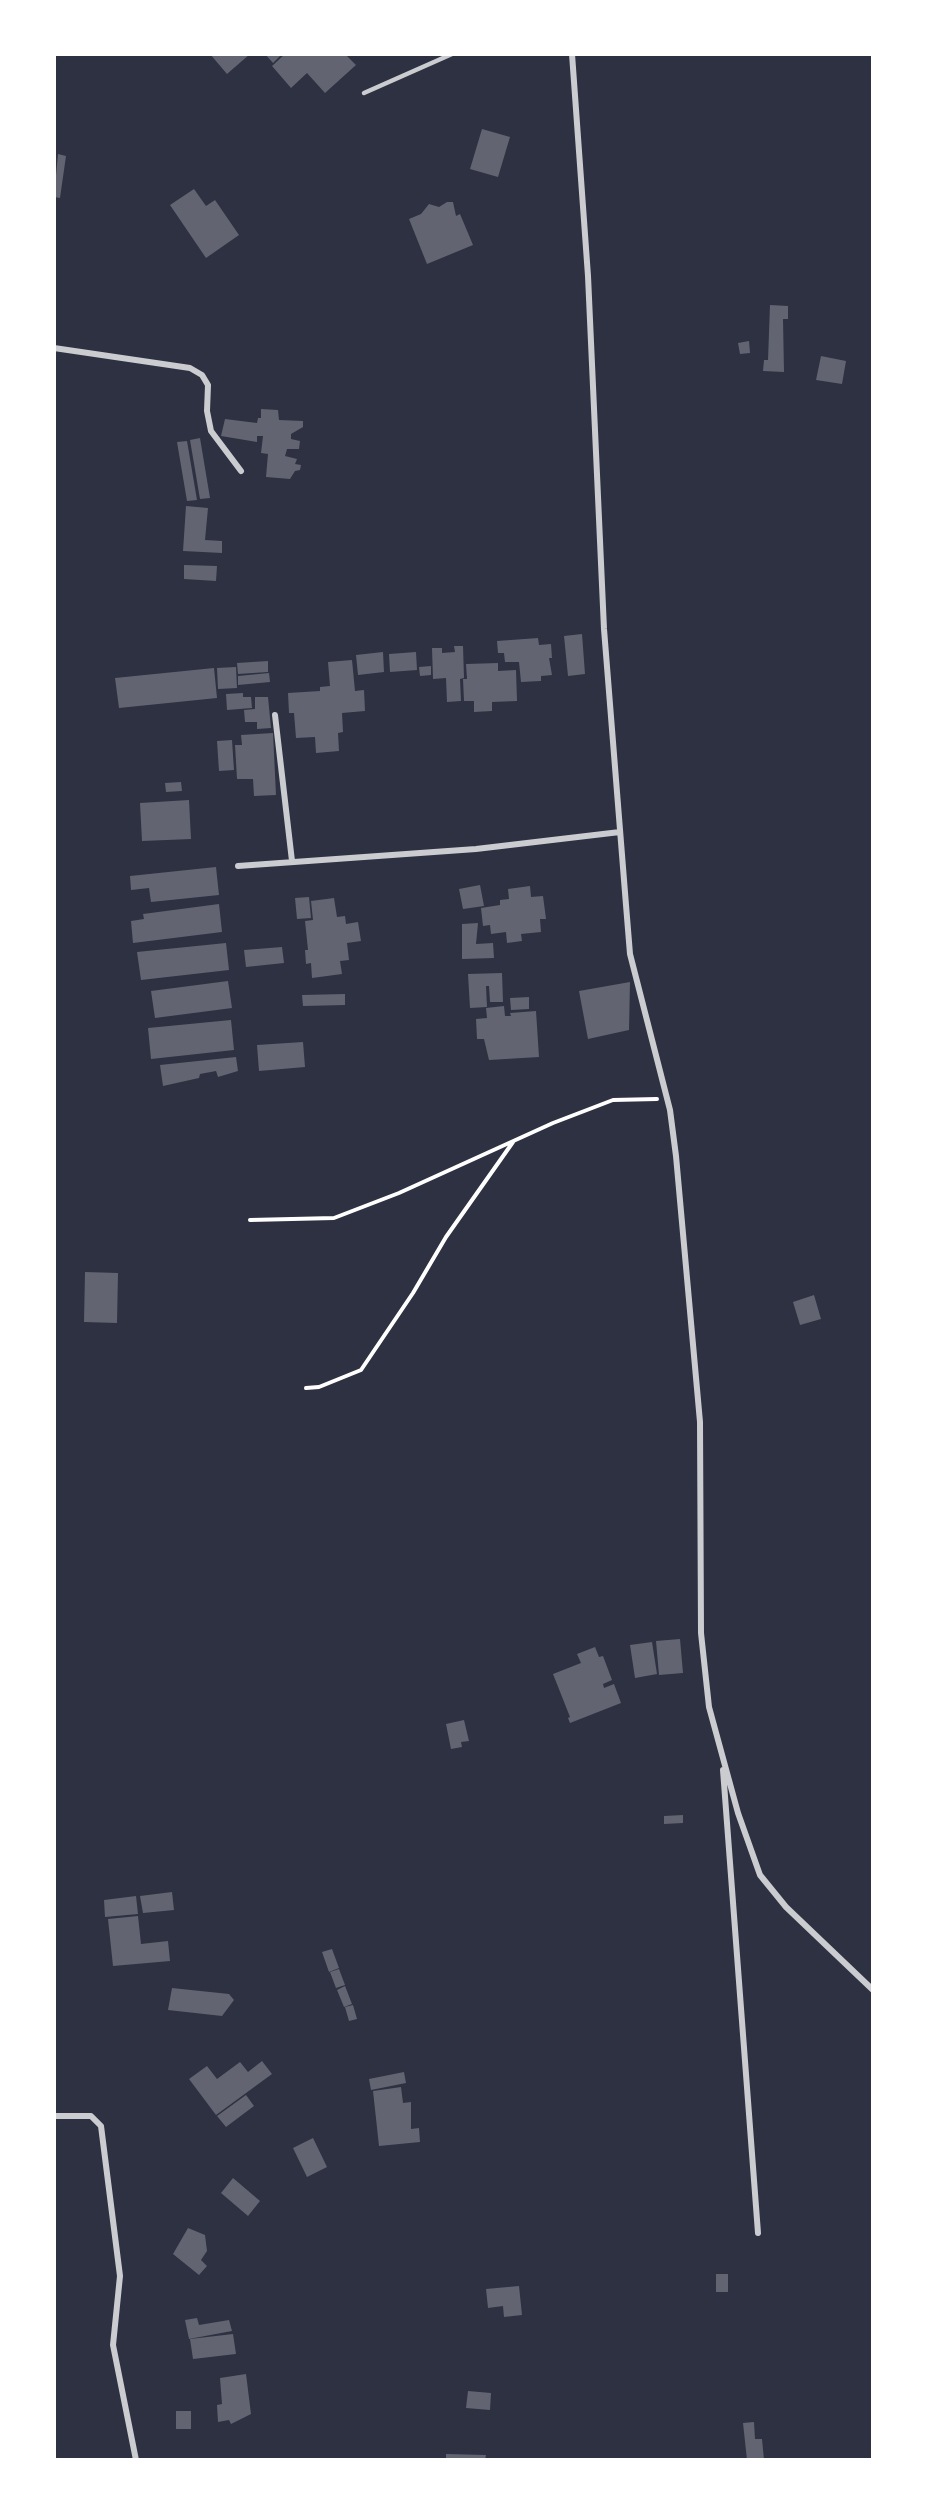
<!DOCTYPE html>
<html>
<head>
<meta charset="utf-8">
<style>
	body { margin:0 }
	#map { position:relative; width:927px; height:2514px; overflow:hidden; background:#2d3142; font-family:Roboto,sans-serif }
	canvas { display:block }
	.frame { position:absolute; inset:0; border:56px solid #fff; pointer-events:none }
</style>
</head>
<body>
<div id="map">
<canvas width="927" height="2514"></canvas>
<div class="frame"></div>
</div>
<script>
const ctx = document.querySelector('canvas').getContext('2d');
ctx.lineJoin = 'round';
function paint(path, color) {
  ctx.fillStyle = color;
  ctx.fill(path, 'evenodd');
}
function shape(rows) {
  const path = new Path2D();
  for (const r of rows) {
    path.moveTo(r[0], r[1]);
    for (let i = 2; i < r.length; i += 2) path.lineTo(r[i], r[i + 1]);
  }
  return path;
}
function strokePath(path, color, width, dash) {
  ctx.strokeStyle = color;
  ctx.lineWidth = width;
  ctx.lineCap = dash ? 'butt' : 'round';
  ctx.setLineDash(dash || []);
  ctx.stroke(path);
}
const building = shape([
	[210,54,250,54,227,74],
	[265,54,282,54,273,63],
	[285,54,345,54,356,65,325,93,307,73,291,88,272,66],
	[482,129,510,137,498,177,470,169],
	[58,154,66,156,60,198,54,197],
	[194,189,206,206,215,200,239,235,206,258,170,205],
	[447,202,453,202,456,216,460,214,473,245,427,264,409,219,421,214,429,204,439,207],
	[770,305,788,306,788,319,783,319,784,372,763,371,764,360,768,360],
	[749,341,750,353,740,354,738,343],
	[821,356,846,361,842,384,816,380],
	[261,409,278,410,279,420,303,421,303,427,291,434,291,439,300,441,299,449,287,449,285,456,297,459,295,464,301,465,300,470,295,471,290,479,266,477,268,454,261,453,263,436,257,436,257,442,221,436,225,419,257,423,258,418,261,418],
	[200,438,210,498,200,499,190,440],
	[187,441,197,500,187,501,177,442],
	[186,506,208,508,205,540,222,541,222,553,183,551],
	[184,565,217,566,216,581,184,579],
	[582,634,585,674,568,676,564,636],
	[538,638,539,645,551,644,552,658,549,658,552,675,541,676,541,681,521,682,519,662,505,662,504,653,498,653,497,641],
	[454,646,463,646,464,678,460,679,461,701,447,702,446,678,433,679,432,648,442,648,442,653,455,652],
	[383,652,384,672,358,675,356,655],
	[416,652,417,670,390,672,389,654],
	[352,660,355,691,364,690,365,711,342,713,343,732,338,733,339,751,316,753,315,737,296,738,294,713,289,713,288,693,320,691,320,687,330,686,328,662],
	[268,661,268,672,238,674,237,663],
	[498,663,498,671,516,670,517,701,492,702,492,711,474,712,474,701,464,701,463,679,467,679,466,664],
	[431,666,431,675,420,676,419,667],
	[236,667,237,688,218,689,217,668],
	[214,668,217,698,119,708,115,678],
	[269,673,270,682,238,685,238,676],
	[243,693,243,697,251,697,252,708,227,710,226,694],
	[255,697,268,697,271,728,257,729,257,722,245,722,244,710,255,709],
	[273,733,276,795,254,796,253,779,237,779,235,745,242,745,241,735],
	[232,740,234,770,219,771,217,741],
	[181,782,182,791,166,792,165,783],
	[189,800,191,839,142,841,140,803],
	[216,867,219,895,151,902,149,888,131,890,130,876],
	[480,885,484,906,463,909,459,889],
	[530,886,531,897,543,896,546,919,540,919,541,932,521,934,522,941,507,943,506,932,491,934,490,925,483,926,481,908,500,905,500,900,509,899,508,889],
	[309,897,311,918,297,919,295,898],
	[334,898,337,917,345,916,346,924,358,922,361,941,347,943,349,960,340,961,342,974,312,978,311,963,306,964,305,950,308,950,305,921,313,920,311,901],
	[219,904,222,932,133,943,131,921,144,919,143,914],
	[478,923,476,944,493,943,494,958,462,959,462,924],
	[226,943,229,970,141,980,137,952],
	[282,947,284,963,246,967,244,950],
	[502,973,503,1002,490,1002,489,986,486,986,487,1007,470,1008,468,974],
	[228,981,232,1008,155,1018,151,991],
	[630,982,629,1030,588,1039,579,991],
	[345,994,345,1005,303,1006,302,995],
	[529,997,529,1009,511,1010,510,998],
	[504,1006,505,1016,511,1016,510,1013,536,1011,539,1057,489,1060,484,1039,477,1039,476,1019,487,1018,486,1008],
	[231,1020,234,1050,151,1059,148,1028],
	[303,1042,305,1067,259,1071,257,1045],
	[236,1057,238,1071,218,1077,216,1071,200,1074,199,1078,163,1086,160,1065],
	[85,1272,118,1273,117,1323,84,1322],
	[814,1295,821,1319,800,1325,793,1302],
	[680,1639,683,1673,659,1675,656,1641],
	[652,1642,657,1674,635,1678,630,1645],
	[595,1647,599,1657,603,1656,612,1680,603,1684,604,1688,614,1684,621,1703,570,1723,568,1718,570,1717,553,1674,581,1663,577,1654],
	[464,1720,469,1741,461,1742,462,1747,451,1749,446,1724],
	[683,1815,683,1823,664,1824,664,1816],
	[172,1892,174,1910,143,1913,140,1896],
	[136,1896,138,1914,105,1917,104,1900],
	[138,1916,141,1944,168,1941,170,1961,113,1966,108,1919],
	[332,1949,339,1968,329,1972,322,1952],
	[339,1969,345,1985,336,1988,330,1972],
	[345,1986,352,2004,344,2007,337,1990],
	[172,1988,229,1994,234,2000,222,2016,168,2010],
	[353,2005,357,2019,349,2021,345,2007],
	[262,2061,272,2074,216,2115,189,2079,207,2066,217,2079,240,2062,248,2072],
	[404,2072,406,2083,371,2090,369,2079],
	[401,2087,403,2103,411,2102,411,2129,419,2128,420,2142,379,2146,373,2091],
	[246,2095,254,2106,226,2127,217,2116],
	[313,2138,327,2167,307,2177,293,2148],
	[233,2178,260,2201,248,2216,221,2193],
	[188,2228,205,2235,207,2251,201,2260,207,2266,199,2275,173,2254],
	[716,2274,728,2274,728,2292,716,2292],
	[519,2286,522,2315,504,2317,503,2306,488,2308,486,2289],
	[197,2318,199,2325,229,2320,232,2331,189,2339,185,2320],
	[233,2334,236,2354,193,2359,190,2339],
	[246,2374,251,2414,231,2424,229,2420,218,2422,217,2405,222,2404,220,2378],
	[468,2391,491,2393,490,2410,466,2408],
	[176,2411,191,2411,191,2429,176,2429],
	[754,2422,755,2439,762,2439,764,2460,747,2460,743,2423],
	[446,2454,486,2455,485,2460,446,2460]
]);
const path = shape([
	[250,1220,334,1218,399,1193,553,1123,613,1100,657,1099],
	[306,1388,319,1387,361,1370,413,1293,446,1237,513,1142]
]);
const service = shape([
	[364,93,452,54]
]);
const minor = shape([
	[572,54,588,276,604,629,626,905,630,954,670,1110,676,1156,700,1422,701,1633,709,1707,738,1813,760,1875,786,1907,873,1990],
	[54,348,190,368,202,375,208,385,207,411,211,431,241,471],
	[275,715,292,861],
	[238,866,476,849,620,832],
	[723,1770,758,2233],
	[54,2116,91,2116,101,2126,120,2276,113,2345,136,2460]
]);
paint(building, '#626471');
strokePath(path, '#fff', 4);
strokePath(service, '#caccd0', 4.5);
strokePath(minor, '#caccd0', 6);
</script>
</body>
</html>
